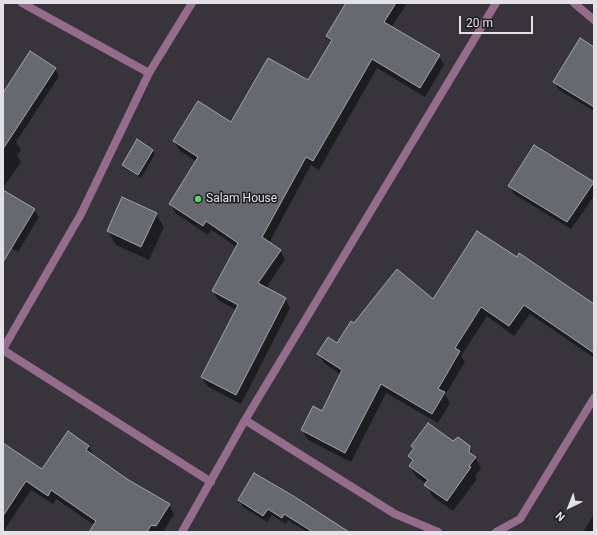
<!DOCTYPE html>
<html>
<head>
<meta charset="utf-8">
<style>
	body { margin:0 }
	#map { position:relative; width:597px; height:535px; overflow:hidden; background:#37353b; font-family:Roboto,sans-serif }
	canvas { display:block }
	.frame { position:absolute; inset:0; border:4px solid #e3e1e5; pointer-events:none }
	.north { position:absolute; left:549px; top:487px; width:40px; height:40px; -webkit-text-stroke:3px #1e1d20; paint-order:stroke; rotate:223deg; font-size:11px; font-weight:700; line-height:16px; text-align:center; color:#e3e1e5 }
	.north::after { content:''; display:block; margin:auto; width:14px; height:18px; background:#e3e1e5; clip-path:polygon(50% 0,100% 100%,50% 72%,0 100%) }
	.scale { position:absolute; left:459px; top:16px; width:74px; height:18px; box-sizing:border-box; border:2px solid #e3e1e5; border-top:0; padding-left:5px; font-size:12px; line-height:14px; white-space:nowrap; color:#e3e1e5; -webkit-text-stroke:3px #1e1d20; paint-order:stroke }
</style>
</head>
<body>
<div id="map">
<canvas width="597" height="535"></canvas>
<div class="frame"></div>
<div class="north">N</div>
<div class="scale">20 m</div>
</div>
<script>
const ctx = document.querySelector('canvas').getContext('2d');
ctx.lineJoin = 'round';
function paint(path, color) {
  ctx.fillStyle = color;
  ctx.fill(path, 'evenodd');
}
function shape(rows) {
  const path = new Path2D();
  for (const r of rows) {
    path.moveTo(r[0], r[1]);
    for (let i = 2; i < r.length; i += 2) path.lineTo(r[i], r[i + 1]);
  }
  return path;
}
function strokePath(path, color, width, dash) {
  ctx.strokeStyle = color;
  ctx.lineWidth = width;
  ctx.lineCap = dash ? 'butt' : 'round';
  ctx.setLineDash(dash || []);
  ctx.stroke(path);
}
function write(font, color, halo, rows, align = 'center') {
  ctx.font = font + ' Roboto,sans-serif';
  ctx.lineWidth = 3;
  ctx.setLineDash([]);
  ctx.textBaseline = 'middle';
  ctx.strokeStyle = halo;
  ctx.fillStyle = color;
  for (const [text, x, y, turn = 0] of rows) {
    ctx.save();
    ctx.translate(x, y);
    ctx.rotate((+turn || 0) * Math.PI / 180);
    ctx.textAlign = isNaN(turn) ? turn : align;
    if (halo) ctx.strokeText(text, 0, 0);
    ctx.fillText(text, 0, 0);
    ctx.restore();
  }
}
const shadow = shape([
	[347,3,407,3,391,28,439,56,444,65,425,97,377,68,319,170,311,165,269,243,280,250,285,259,266,288,285,298,290,308,241,404,207,386,202,377,236,310,218,300,213,291,237,247,211,230,208,235,175,213,170,204,197,162,179,150,174,141,232,124,309,82,331,42,328,36],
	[594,49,594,111,559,90,554,82],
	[55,68,59,76,16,142,21,150,17,155,21,162,5,185,3,184,3,95],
	[534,146,594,184,594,196,571,229,514,194,510,186],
	[153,150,155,154,141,178,125,168,123,165],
	[3,201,34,209,39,217,18,252,3,243],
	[156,214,164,227,149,260,116,245,108,231],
	[433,301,594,306,594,356,593,357,530,314,514,336,487,316,461,356,465,362,445,395,450,403,438,423,386,393,351,462,308,440,302,430,322,412,341,375,324,363,319,354,337,344,354,324],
	[453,442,469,447,481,468,475,477,477,479,453,511,432,496,427,484,416,477,410,466,413,462,409,456,414,449,413,446],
	[89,446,93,456,127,480,169,505,174,514,163,532,90,532,94,525,56,499,53,504,31,490,3,532,3,457,42,471],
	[255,474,336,532,307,532,288,520,286,524,272,515,267,522,243,507,239,500],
	[594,514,594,532,583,532]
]);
const building = shape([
	[346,3,396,3,384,22,440,55,420,88,372,59,313,161,306,157,262,237,281,250,258,283,286,298,236,395,201,377,238,305,212,291,238,243,206,221,203,226,169,204,198,157,173,141,198,101,231,122,268,58,308,80,332,40,326,36,346,3],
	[580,38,594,47,594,107,553,82,580,38],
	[30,51,56,68,3,149,3,93,30,51],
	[137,139,153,150,138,175,122,165,137,139],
	[534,145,594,182,567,222,508,186,534,145],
	[3,190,35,209,3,262,3,190],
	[122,197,157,213,141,247,107,231,122,197],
	[477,231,517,257,519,253,594,304,594,353,524,305,509,326,481,307,455,348,460,351,438,389,445,392,432,414,381,384,345,453,301,430,313,406,322,411,342,370,317,354,328,337,337,343,351,321,354,323,397,269,433,299,477,231],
	[428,423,453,441,458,437,470,446,469,452,476,457,469,466,471,467,447,501,424,485,428,480,409,466,413,460,408,456,414,448,411,446,428,423],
	[68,431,89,446,86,450,127,479,170,504,156,526,151,525,147,532,89,532,96,521,51,490,48,496,26,481,3,516,3,443,42,469,68,431],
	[254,473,295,497,349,532,313,532,284,514,282,518,268,509,263,516,238,500,254,473]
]);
const minor = shape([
	[22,3,149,73],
	[574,3,594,20],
	[3,349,81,214,149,73,192,3],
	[3,350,211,482],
	[245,420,395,514,438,532],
	[182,532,245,420,496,3],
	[496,532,520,519,594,398]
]);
const markers = [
	[198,199,4,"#59d56f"]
];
const poiNames = [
	["Salam House",206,199]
];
paint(shadow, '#0007');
paint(building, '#666970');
strokePath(building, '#a3a5ad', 1);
strokePath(minor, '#966c8d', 8);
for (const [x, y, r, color] of markers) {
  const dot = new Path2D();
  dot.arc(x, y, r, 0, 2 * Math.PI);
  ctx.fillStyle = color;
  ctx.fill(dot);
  strokePath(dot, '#1e1d20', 1.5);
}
write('12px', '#e3e1e5', '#1e1d20', poiNames, 'left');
</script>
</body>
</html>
